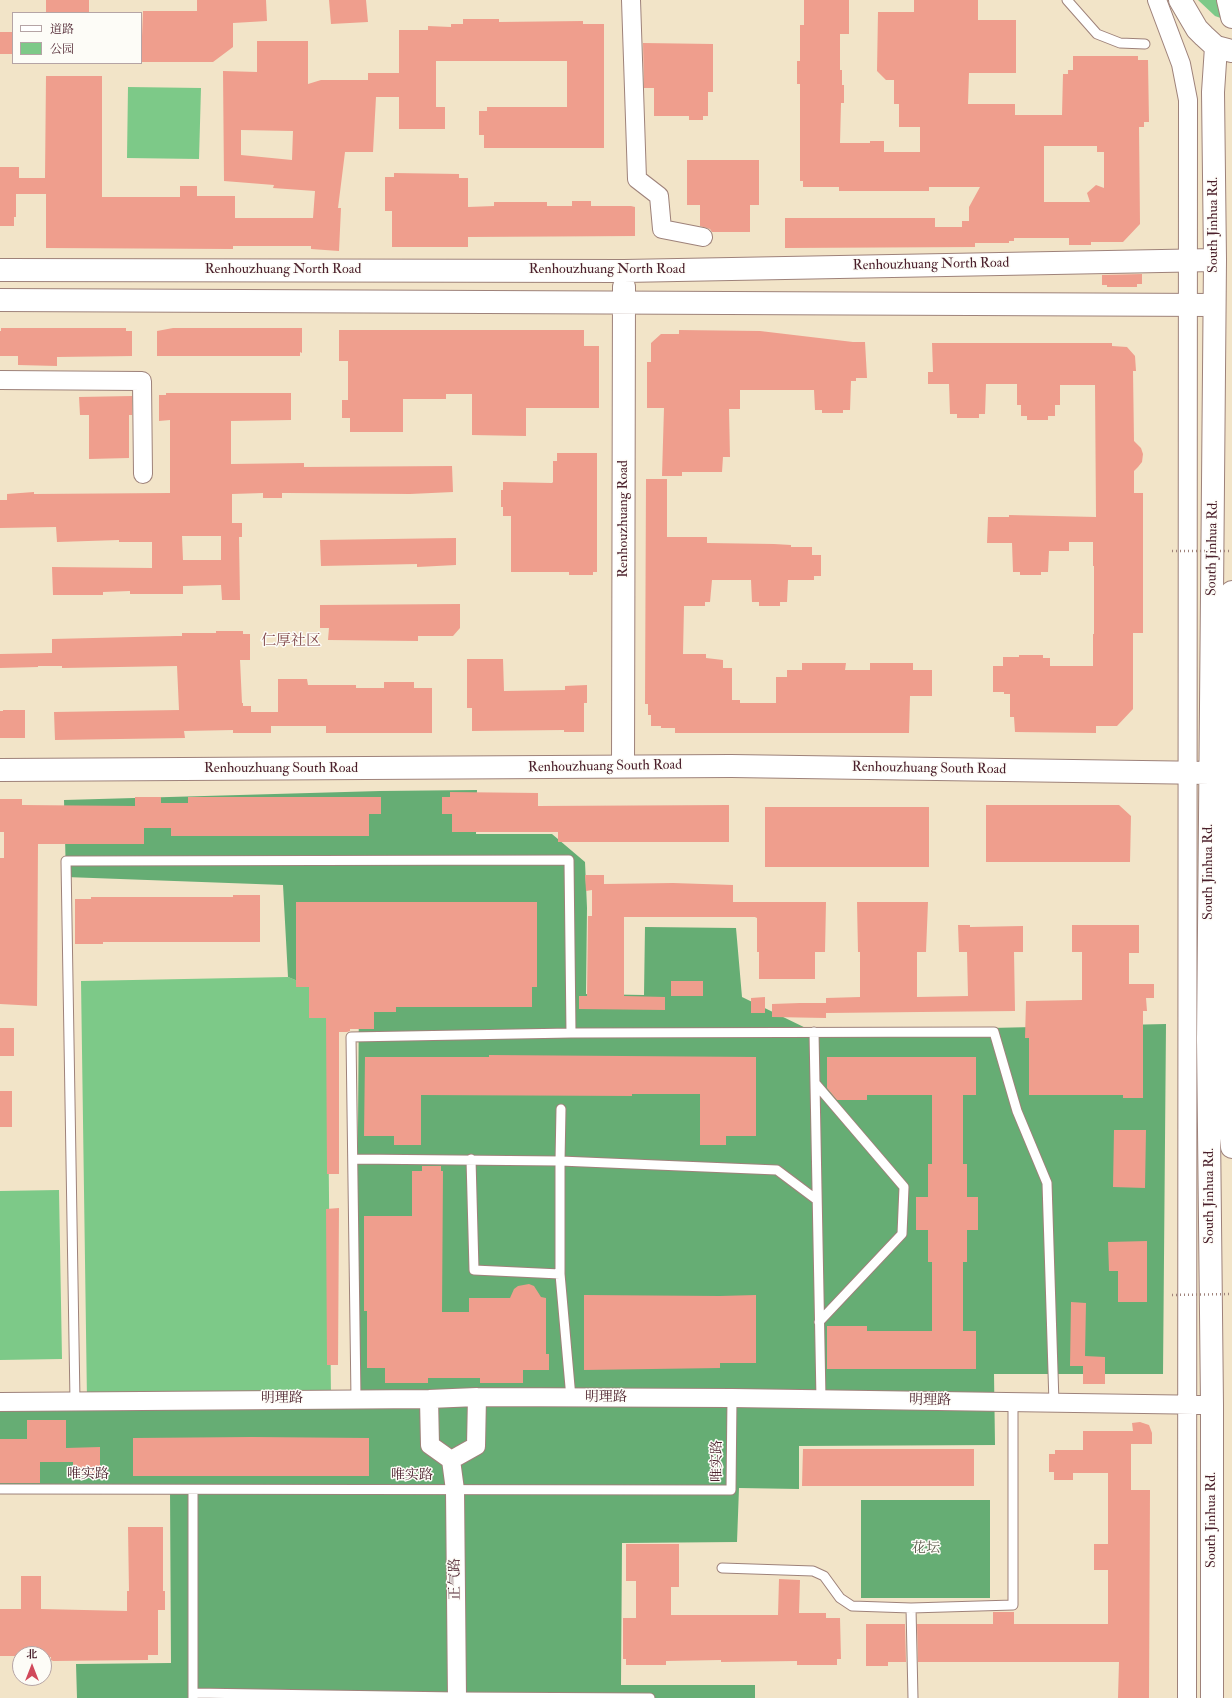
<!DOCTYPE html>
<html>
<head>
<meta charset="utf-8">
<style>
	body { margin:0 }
	#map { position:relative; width:1232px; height:1698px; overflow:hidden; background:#f2e4c8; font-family:"IM FELL Double Pica","Noto Serif SC",serif }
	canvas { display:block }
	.legend { position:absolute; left:12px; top:12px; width:130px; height:52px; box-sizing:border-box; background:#fdfcf7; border:1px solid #b5a4a5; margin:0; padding:5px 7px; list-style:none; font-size:12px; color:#4a1f2b }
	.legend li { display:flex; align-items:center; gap:8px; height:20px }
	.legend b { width:20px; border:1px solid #b5a4a5 }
	.north { position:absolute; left:12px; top:1646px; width:40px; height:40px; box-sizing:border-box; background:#fdfcf7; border:1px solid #b5a4a5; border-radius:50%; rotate:0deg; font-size:11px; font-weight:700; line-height:16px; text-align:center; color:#4a1f2b }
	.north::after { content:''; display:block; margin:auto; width:14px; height:18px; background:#d1495b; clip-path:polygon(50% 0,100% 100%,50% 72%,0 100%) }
</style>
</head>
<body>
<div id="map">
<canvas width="1232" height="1698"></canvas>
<ul class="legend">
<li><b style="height:5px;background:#fff"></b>道路</li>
<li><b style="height:11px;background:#7dc988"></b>公园</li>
</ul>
<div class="north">北</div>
</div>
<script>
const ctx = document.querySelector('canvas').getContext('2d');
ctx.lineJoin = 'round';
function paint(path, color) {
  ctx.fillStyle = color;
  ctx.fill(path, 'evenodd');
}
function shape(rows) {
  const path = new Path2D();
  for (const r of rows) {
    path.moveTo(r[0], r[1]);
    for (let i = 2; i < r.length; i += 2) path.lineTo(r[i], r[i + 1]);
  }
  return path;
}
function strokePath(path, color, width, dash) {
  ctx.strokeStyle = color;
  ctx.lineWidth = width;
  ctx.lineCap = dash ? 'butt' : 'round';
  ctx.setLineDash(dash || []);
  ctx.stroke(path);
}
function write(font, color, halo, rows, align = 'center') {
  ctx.font = font + ' "IM FELL Double Pica","Noto Serif SC",serif';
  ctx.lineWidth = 3;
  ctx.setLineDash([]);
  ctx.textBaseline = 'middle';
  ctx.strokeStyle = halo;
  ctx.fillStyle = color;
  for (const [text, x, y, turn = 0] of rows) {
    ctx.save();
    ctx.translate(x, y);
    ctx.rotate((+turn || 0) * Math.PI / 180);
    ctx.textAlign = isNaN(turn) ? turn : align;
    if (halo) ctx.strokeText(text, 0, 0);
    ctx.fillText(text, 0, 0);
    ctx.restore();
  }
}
const green = shape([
	[1198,0,1232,0,1232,22,1215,16],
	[128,87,201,88,199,159,127,158],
	[288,977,327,993,331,1399,87,1401,81,981],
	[59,1190,62,1359,0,1360,0,1191]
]);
const forest = shape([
	[477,790,476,834,552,834,585,862,587,908,586,994,644,995,645,927,736,928,742,997,814,1032,1166,1024,1163,1374,994,1374,995,1445,799,1446,799,1489,739,1488,737,1542,622,1543,621,1685,755,1685,755,1698,77,1698,76,1664,171,1663,170,1490,0,1490,0,1403,356,1399,359,992,327,993,288,977,283,885,66,877,64,800,380,791],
	[861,1500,990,1500,990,1598,861,1598]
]);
const building = shape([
	[46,0,89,0,89,13,46,13],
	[197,0,266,0,267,21,233,23,233,47,213,62,141,62,143,11,197,11],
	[329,0,366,0,368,22,331,24],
	[804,0,849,0,849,34,840,34,840,70,842,70,842,85,844,85,844,103,841,103,840,143,870,143,870,141,884,141,884,152,920,152,920,127,899,127,899,104,894,104,894,80,886,80,877,71,878,12,914,12,914,0,978,0,978,20,1016,20,1016,73,969,73,968,104,1015,104,1015,115,1062,115,1063,74,1068,74,1068,70,1073,70,1073,56,1138,56,1138,60,1148,60,1149,122,1144,122,1144,127,1139,127,1140,224,1123,242,1091,242,1091,245,1069,245,1069,238,1014,238,1014,241,1009,241,1009,243,975,243,975,247,785,248,785,218,935,218,935,227,962,227,962,221,969,221,969,207,980,187,929,187,929,191,839,191,839,187,803,187,803,181,800,181,800,84,797,84,797,61,800,61,800,25,804,25],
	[1044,146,1097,146,1097,152,1104,152,1104,188,1096,185,1087,193,1090,202,1044,202],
	[463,19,499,19,499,22,583,21,583,24,604,24,604,148,484,148,484,135,479,135,479,111,487,111,487,107,567,107,567,61,436,61,436,107,445,107,445,129,399,129,399,97,376,97,373,152,345,152,338,208,341,208,339,251,311,249,311,246,233,246,233,249,46,248,46,194,16,194,16,217,14,217,14,226,0,226,0,167,19,167,19,178,45,178,46,76,102,76,102,197,180,197,180,186,197,186,197,196,235,196,235,218,313,218,315,191,273,188,274,185,224,181,223,71,257,72,257,41,308,41,308,84,321,80,368,80,368,73,399,73,399,30,428,30,428,26,451,27,451,24,463,24],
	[241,130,293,131,292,160,241,155],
	[0,32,13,32,13,54,0,54],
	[643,43,713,44,713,92,708,92,708,116,703,116,703,120,689,120,689,116,654,116,654,88,644,88],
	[687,160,759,160,759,205,750,205,750,232,712,232,710,229,700,226,700,205,687,205],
	[394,173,459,174,459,178,468,178,468,207,494,206,494,202,547,202,547,206,572,206,572,201,591,201,591,206,631,206,635,207,635,236,468,237,468,247,392,247,392,211,385,211,385,177,394,177],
	[1142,274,1142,284,1137,284,1137,287,1107,287,1107,285,1102,285,1102,275],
	[1,328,126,328,126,331,132,331,132,356,57,357,57,366,18,365,18,356,0,356,0,331,1,331],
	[173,328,302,328,302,353,300,352,300,356,157,356,157,331],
	[339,330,584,330,584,346,599,346,599,408,526,408,526,436,472,435,472,394,446,394,446,399,403,399,403,432,350,432,350,418,342,418,342,400,348,400,348,361,339,361],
	[679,330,760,331,853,342,865,342,867,378,856,378,856,381,851,381,850,410,843,410,843,413,822,413,822,410,815,410,814,390,740,390,740,409,729,409,730,457,723,457,722,472,682,472,682,476,662,476,664,408,647,408,647,362,651,362,651,343,661,334,679,334],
	[932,343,1112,343,1112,346,1127,347,1135,356,1136,371,1133,371,1134,441,1141,448,1143,454,1142,462,1138,467,1134,471,1134,493,1143,493,1143,633,1133,633,1133,709,1117,726,1096,726,1096,733,1015,732,1014,717,1010,717,1010,694,1004,694,1004,692,993,692,993,666,1003,666,1003,657,1019,657,1019,655,1043,655,1043,658,1050,658,1050,666,1093,666,1093,634,1094,634,1094,566,1093,566,1093,542,1069,542,1069,551,1049,551,1048,572,1041,572,1041,575,1020,575,1020,572,1013,572,1012,543,987,543,988,517,1009,517,1009,515,1096,517,1095,385,1060,385,1060,405,1055,405,1055,416,1048,416,1048,420,1027,420,1027,416,1021,416,1021,405,1017,405,1017,384,986,384,985,414,979,414,979,418,957,418,957,414,950,414,949,384,928,384,928,372,933,372],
	[166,393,291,393,291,420,231,421,231,464,304,463,304,467,452,466,453,492,410,494,288,493,282,493,282,498,263,498,263,493,232,494,232,523,242,523,242,537,239,537,240,600,222,600,221,585,183,586,183,594,130,594,130,591,103,592,103,595,53,595,52,567,152,568,152,542,119,542,119,540,57,542,56,527,0,528,0,500,7,500,7,494,34,492,34,494,170,493,170,420,159,421,159,395,166,395],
	[182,536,221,536,221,560,183,560],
	[132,396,132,415,129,415,129,458,89,459,89,415,80,415,79,397],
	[557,453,597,453,597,572,593,572,593,575,569,575,569,572,511,572,511,516,503,516,503,507,501,507,501,490,503,490,503,482,552,483,553,482,553,461,557,461],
	[646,479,667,479,667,537,707,537,707,543,774,544,791,545,791,547,812,547,812,555,821,555,821,576,814,576,814,580,788,580,787,602,780,602,780,606,759,606,759,602,752,602,751,580,712,580,710,602,705,602,705,606,684,606,683,654,706,654,706,658,723,660,723,668,732,668,732,700,740,700,740,703,776,703,776,677,787,677,787,670,802,670,802,663,846,663,845,670,870,670,870,663,913,663,913,670,932,670,932,696,910,696,909,733,675,733,675,728,661,728,661,726,651,726,651,715,648,715,648,704,645,704],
	[456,538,456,565,417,567,417,564,321,566,320,540],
	[460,604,460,628,453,636,418,636,418,641,328,640,329,628,320,628,320,605],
	[216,631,243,631,243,634,250,634,250,660,240,660,242,703,243,703,243,706,251,706,251,712,278,712,278,679,307,679,308,685,356,685,356,688,384,688,384,682,414,682,414,688,432,688,432,733,326,733,326,726,271,726,271,733,233,733,233,730,184,731,185,738,55,740,54,712,179,710,177,666,62,668,62,666,38,666,38,667,0,668,0,654,52,653,52,639,176,636,182,636,182,633,216,633],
	[467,659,503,659,504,691,565,690,565,686,587,685,587,703,584,703,584,732,564,732,564,730,472,731,472,708,467,708],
	[3,710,25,710,25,738,0,738,0,711,3,711],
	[450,792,538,793,538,806,729,805,729,842,558,842,558,832,452,832,452,814,442,814,442,797,450,797],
	[135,797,161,797,161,803,188,803,188,797,381,797,381,814,369,814,369,836,171,836,171,828,144,828,144,844,38,844,37,1006,0,1004,0,858,4,858,4,832,0,832,0,799,22,799,22,805,135,806],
	[986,805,1119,805,1131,816,1130,862,986,862],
	[765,807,929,807,929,867,765,867],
	[585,875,604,875,604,884,673,883,733,885,733,902,826,902,825,952,815,952,815,979,759,979,759,952,757,952,757,918,755,917,624,917,624,996,665,997,665,1010,579,1009,579,996,587,996,588,916,592,916,592,890,586,891],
	[233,895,260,895,260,942,103,942,103,944,75,944,75,899,91,899,91,897,233,897],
	[296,902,537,902,537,987,532,987,532,1007,396,1007,396,1012,374,1012,374,1029,350,1029,350,1031,347,1032,339,1032,339,1174,327,1174,326,1018,309,1018,309,987,296,987],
	[857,902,928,902,926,952,917,952,917,997,968,996,967,952,959,952,958,925,970,925,970,927,1023,926,1023,952,1014,952,1015,1011,826,1013,826,998,860,997,860,952,858,952],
	[1072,925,1139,925,1139,953,1129,953,1129,984,1154,984,1154,998,1146,998,1147,1011,1143,1011,1143,1098,1123,1098,1123,1095,1029,1095,1029,1038,1025,1038,1026,1001,1082,1000,1082,952,1072,952],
	[671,981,703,981,703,996,671,996],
	[765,997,765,1013,751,1013,751,998],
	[800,1003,826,1003,826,1018,772,1017,772,1004],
	[0,1028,14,1028,14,1056,0,1056],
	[489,1055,756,1057,756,1136,726,1136,726,1145,700,1145,700,1094,632,1094,632,1096,421,1095,421,1145,394,1145,394,1136,364,1136,365,1057,489,1057],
	[827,1057,976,1057,976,1095,963,1095,963,1164,967,1164,967,1197,978,1197,978,1230,967,1230,967,1262,963,1262,963,1331,976,1331,976,1369,827,1369,827,1326,867,1326,867,1331,932,1331,932,1262,928,1262,928,1230,916,1230,916,1197,928,1197,928,1164,932,1164,932,1095,867,1095,867,1100,837,1100,827,1088],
	[0,1091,12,1091,12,1127,0,1127],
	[1114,1130,1146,1130,1145,1188,1113,1187],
	[422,1166,441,1166,441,1171,443,1171,442,1312,469,1312,469,1298,510,1298,514,1289,518,1286,529,1284,534,1286,541,1297,546,1298,546,1354,549,1354,549,1370,523,1370,523,1383,480,1383,480,1378,428,1378,428,1383,385,1383,385,1368,367,1368,367,1311,364,1311,364,1216,412,1216,412,1171,422,1171],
	[339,1208,338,1365,327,1365,326,1209],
	[1147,1241,1147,1302,1118,1302,1118,1271,1109,1271,1108,1242],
	[584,1295,720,1296,756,1295,756,1363,720,1363,720,1368,584,1370],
	[1071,1302,1086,1303,1085,1356,1105,1357,1105,1384,1083,1384,1083,1366,1070,1366],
	[27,1420,66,1420,66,1448,100,1447,100,1474,73,1474,73,1462,40,1462,40,1483,0,1483,0,1439,27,1439],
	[1140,1422,1149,1425,1152,1433,1152,1444,1131,1444,1131,1490,1150,1490,1149,1698,1118,1698,1119,1662,918,1662,917,1624,993,1624,993,1612,1014,1612,1014,1624,1108,1624,1108,1570,1094,1570,1094,1544,1108,1544,1108,1473,1073,1473,1073,1480,1054,1480,1054,1472,1049,1472,1049,1454,1055,1454,1055,1450,1083,1450,1083,1431,1133,1431,1132,1423],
	[252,1437,369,1438,369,1476,133,1476,133,1438],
	[803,1449,974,1449,974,1486,802,1486],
	[128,1527,163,1527,163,1591,165,1591,165,1610,158,1610,158,1655,148,1655,148,1660,53,1661,51,1660,51,1657,44,1657,44,1654,20,1654,20,1656,0,1656,0,1609,21,1609,21,1576,41,1576,41,1609,127,1611,127,1591,129,1591],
	[626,1544,679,1544,679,1587,671,1587,671,1615,778,1615,779,1579,800,1580,799,1613,826,1613,826,1618,840,1618,841,1659,837,1659,837,1665,797,1665,797,1661,721,1662,721,1660,666,1661,666,1665,626,1665,626,1659,623,1659,623,1618,636,1618,636,1581,626,1581],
	[866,1624,905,1624,906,1662,888,1662,888,1666,866,1666]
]);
const lane = shape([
	[1067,0,1097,34,1120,43,1145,44],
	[814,1032,821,1399],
	[571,1033,994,1032,1017,1111,1047,1183,1054,1403],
	[815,1083,904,1187,902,1234,819,1322],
	[561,1109,560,1161,777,1170,817,1200],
	[353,1159,560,1161,560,1274,571,1398],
	[471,1159,474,1270,560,1274],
	[75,1401,66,861,569,860,571,1033,351,1037,356,1399],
	[0,1489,731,1490,732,1398],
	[193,1490,193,1698],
	[722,1568,813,1571,824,1576,840,1598,852,1606,911,1608],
	[193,1693,457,1697,650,1698],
	[913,1698,911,1608,1013,1605,1013,1403]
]);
const street = shape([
	[631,0,637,179,659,196,662,229,703,237],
	[1157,0,1181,64,1188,100,1187,1698],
	[0,380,142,381,143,474],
	[429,1399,430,1445,451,1460,476,1446,477,1397],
	[0,1402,429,1399,477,1397,732,1398,1212,1405],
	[451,1460,455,1490,457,1698]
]);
const secondary = shape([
	[1180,0,1197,29,1204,36,1216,47,1232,51],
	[0,270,624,271,1215,260],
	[0,300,1214,305],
	[623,766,624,287],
	[0,770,731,766,1210,773],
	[1212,1698,1212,1405,1208,1039,1215,260,1213,92,1216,47]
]);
const highway = shape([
	[1228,0,1232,17],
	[1232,592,1226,697,1225,1025,1230,1129,1232,1147],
	[1208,1039,1218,1081]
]);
const pathBridge = shape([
	[1172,551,1232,551],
	[1172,1295,1232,1294]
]);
const streetNames = [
	["South Jinhua Rd.",1214,225,-90],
	["Renhouzhuang North Road",931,265,-1],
	["Renhouzhuang North Road",283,270],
	["Renhouzhuang North Road",607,270],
	["Renhouzhuang Road",624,519,-90],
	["South Jinhua Rd.",1213,548,-89],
	["Renhouzhuang South Road",605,767,-1],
	["Renhouzhuang South Road",281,769],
	["Renhouzhuang South Road",929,769,1],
	["South Jinhua Rd.",1209,872,-90],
	["South Jinhua Rd.",1210,1196,-90],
	["明理路",606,1398],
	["明理路",282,1399],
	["明理路",930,1401,1],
	["唯实路",718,1461,-90],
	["唯实路",88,1475],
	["唯实路",412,1476],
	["South Jinhua Rd.",1212,1520,-90],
	["正气路",456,1579,-91]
];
const parkNames = [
	["花坛",926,1549]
];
const neighbourhoodNames = [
	["仁厚社区",291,642]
];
paint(green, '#7dc988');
paint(forest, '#66ad74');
paint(building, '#ef9e8d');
strokePath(lane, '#9e827a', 11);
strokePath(street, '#9e827a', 20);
strokePath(secondary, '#9e827a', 24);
strokePath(highway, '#9e827a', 24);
strokePath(lane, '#fff', 9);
strokePath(street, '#fff', 18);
strokePath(secondary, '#fff', 22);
strokePath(highway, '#fff', 22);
strokePath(pathBridge, '#9e827a', 2.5, [1, 3]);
write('14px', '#4a1f2b', '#fdfcf7', streetNames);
write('14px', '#5c5a4c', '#fdfcf7', parkNames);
write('15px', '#844b4d', '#fdfcf7', neighbourhoodNames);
</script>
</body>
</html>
